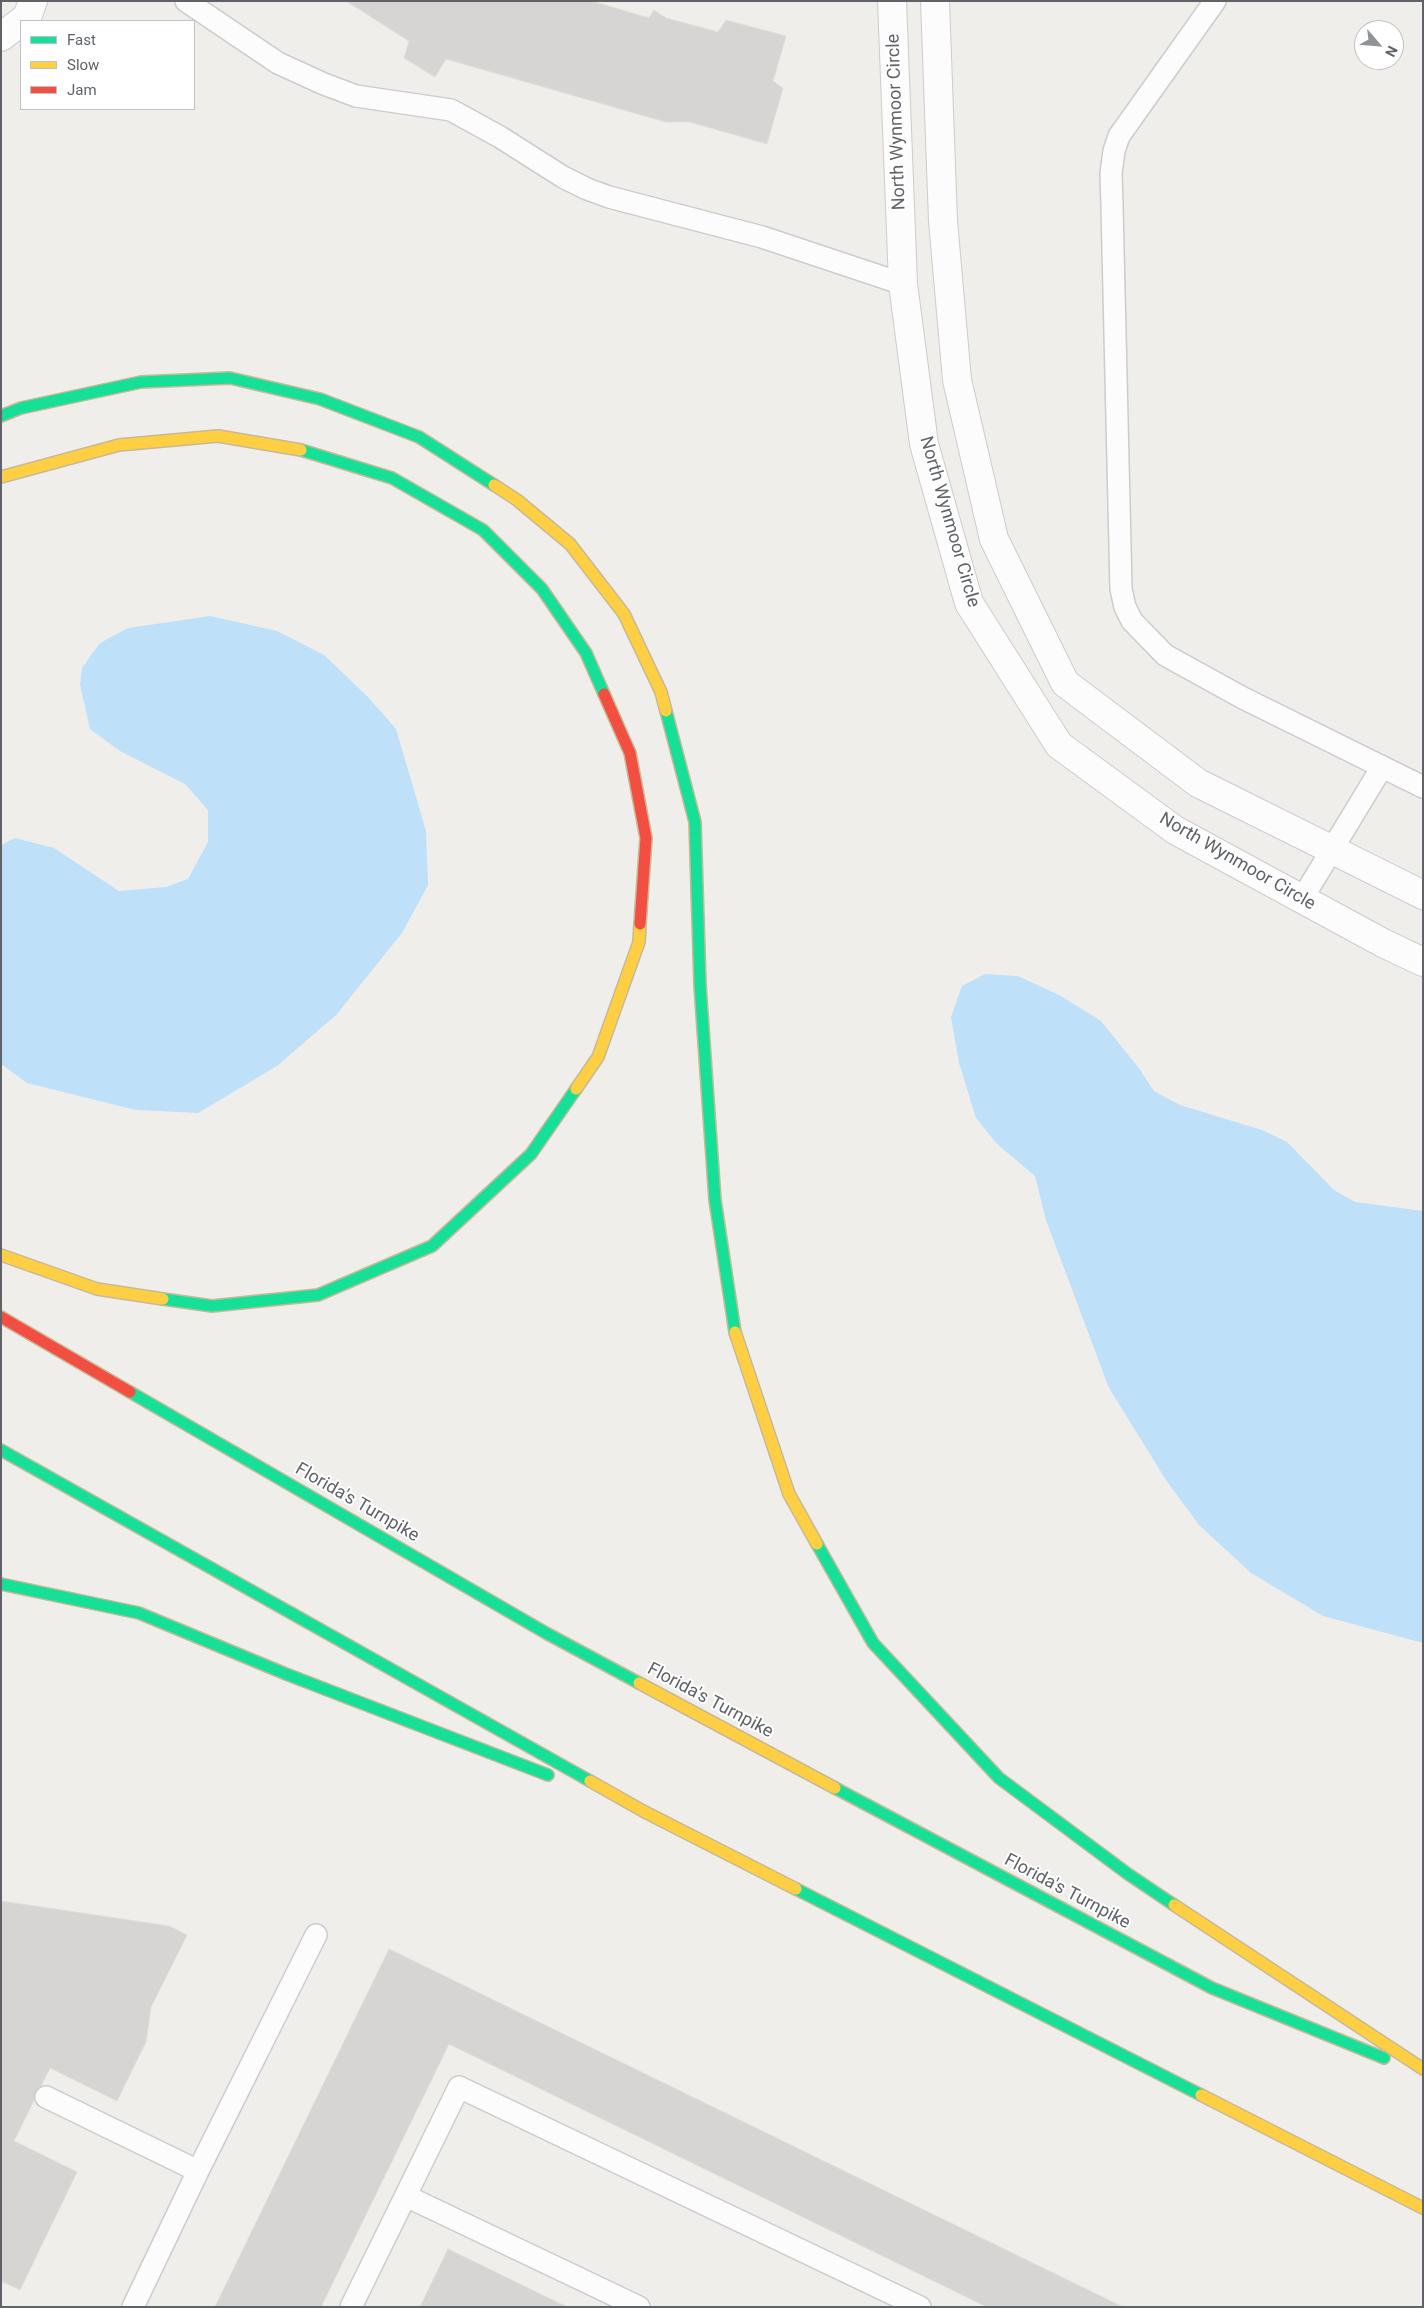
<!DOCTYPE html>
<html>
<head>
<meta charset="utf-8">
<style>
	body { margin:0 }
	#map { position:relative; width:1424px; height:2308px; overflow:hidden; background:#efeeea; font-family:Roboto,sans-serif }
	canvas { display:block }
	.frame { position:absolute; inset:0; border:2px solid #5f6368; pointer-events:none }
	.legend { position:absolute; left:20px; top:20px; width:175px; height:90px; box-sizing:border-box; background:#fff; border:1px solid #bfc1c3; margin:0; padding:6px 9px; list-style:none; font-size:15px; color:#5f6368 }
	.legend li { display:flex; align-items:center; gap:10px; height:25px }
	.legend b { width:25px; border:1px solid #bfc1c3 }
	.north { position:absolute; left:1354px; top:20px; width:50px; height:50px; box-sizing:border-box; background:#fff; border:1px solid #bfc1c3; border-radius:50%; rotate:117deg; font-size:14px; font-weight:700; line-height:20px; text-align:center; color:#5f6368 }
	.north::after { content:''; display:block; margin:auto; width:18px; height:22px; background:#919496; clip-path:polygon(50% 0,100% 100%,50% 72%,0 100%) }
</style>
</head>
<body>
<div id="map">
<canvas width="1424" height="2308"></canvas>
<div class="frame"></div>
<ul class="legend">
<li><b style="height:6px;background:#16e098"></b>Fast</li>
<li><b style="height:6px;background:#ffcf43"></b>Slow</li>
<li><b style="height:6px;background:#f24e42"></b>Jam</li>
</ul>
<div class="north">N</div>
</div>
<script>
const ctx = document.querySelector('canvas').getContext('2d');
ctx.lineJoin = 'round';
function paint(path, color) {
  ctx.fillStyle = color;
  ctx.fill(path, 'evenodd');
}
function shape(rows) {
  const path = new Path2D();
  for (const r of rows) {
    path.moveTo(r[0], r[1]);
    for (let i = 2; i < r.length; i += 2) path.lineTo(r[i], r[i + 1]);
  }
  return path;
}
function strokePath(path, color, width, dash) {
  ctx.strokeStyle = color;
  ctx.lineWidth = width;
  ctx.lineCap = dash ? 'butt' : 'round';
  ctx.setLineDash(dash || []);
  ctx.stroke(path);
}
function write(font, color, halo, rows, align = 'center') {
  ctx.font = font + ' Roboto,sans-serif';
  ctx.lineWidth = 4;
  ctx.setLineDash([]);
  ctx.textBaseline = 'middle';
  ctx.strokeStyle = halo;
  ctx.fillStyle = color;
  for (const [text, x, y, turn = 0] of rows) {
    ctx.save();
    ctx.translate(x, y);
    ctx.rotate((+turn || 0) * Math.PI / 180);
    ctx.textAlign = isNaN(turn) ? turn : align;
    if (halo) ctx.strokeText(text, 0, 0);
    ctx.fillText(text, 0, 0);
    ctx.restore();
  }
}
const water = shape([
	[210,616,277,631,324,655,369,698,396,729,426,831,428,885,402,933,336,1015,277,1066,198,1113,136,1110,27,1083,1,1064,1,845,15,838,54,848,119,891,166,887,188,879,208,842,208,810,185,784,120,751,90,729,80,685,82,668,100,643,128,628],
	[985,974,1018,976,1061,996,1101,1021,1138,1067,1154,1091,1180,1105,1262,1130,1287,1142,1334,1190,1355,1202,1423,1211,1423,1643,1323,1616,1251,1573,1199,1525,1166,1480,1109,1388,1046,1220,1035,1176,997,1144,976,1118,959,1063,951,1017,962,986]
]);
const building = shape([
	[346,1,591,1,649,18,654,10,666,18,718,32,726,20,786,36,773,81,783,88,767,144,690,122,666,122,446,59,435,77,404,58,409,41,346,1],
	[1,1901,169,1926,187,1935,151,2007,146,2042,117,2101,50,2068,14,2141,77,2172,20,2290,1,2281,1,1901],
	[389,1949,1123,2307,987,2307,449,2044,321,2307,215,2307,389,1949],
	[448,2249,567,2307,420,2307,448,2249]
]);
const lane = shape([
	[186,1,278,63,324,84,356,96,451,110,500,137,563,177,587,189,609,197,762,237,903,284],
	[1215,1,1119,136,1114,151,1111,173,1112,206,1121,589,1125,607,1132,621,1165,655,1243,698,1423,787],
	[1302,899,1382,767],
	[46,2097,198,2171],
	[406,2196,639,2307],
	[133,2307,198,2171,316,1935],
	[351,2307,459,2087,920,2307]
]);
const street = shape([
	[892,1,903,284,924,444,969,603,1059,745,1175,830,1383,943,1423,962],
	[935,1,943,221,957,380,994,539,1065,683,1198,783,1423,895],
	[1,37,27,17,33,1]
]);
const fast = shape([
	[1,416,21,408,141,382,230,378,320,399,419,437,494,485],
	[301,450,392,478,483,530,542,589,586,653,604,694],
	[666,711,695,822,700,985,715,1200,735,1332],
	[163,1299,212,1306,318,1295,432,1246,531,1154,576,1089],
	[130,1392,546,1633,639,1683],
	[1,1450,590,1781],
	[817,1544,873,1643,999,1778,1128,1874,1174,1905],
	[1,1584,139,1613,286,1674,548,1775],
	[835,1788,1212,1988,1384,2058],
	[796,1889,1201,2095]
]);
const slow = shape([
	[1,477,119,445,218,436,301,450],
	[494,485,517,500,570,544,624,614,661,692,666,711],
	[576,1089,598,1057,639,942,640,924],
	[1,1255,97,1289,163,1299],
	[735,1332,789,1494,817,1544],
	[639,1683,835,1788],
	[590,1781,643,1811,796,1889],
	[1174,1905,1423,2069],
	[1201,2095,1423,2208]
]);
const jam = shape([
	[604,694,630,753,646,838,640,924],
	[1,1317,130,1392]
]);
const streetNames = [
	["North Wynmoor Circle",897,122,-92],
	["North Wynmoor Circle",949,522,74],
	["North Wynmoor Circle",1237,862,30],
	["Florida's Turnpike",357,1503,30],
	["Florida's Turnpike",710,1701,28],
	["Florida's Turnpike",1067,1892,28]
];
paint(water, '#bfe0f9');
paint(building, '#d6d5d3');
strokePath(building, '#deddd9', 1);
strokePath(lane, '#cbcccc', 24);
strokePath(street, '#cbcccc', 30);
strokePath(fast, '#c8b996', 14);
strokePath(slow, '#c8b996', 14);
strokePath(jam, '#c8b996', 14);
strokePath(lane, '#fdfcfc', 21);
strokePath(street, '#fdfcfc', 28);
strokePath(fast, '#16e098', 11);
strokePath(slow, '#ffcf43', 11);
strokePath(jam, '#f24e42', 11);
write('18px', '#5f6368', '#fff', streetNames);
</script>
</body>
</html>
